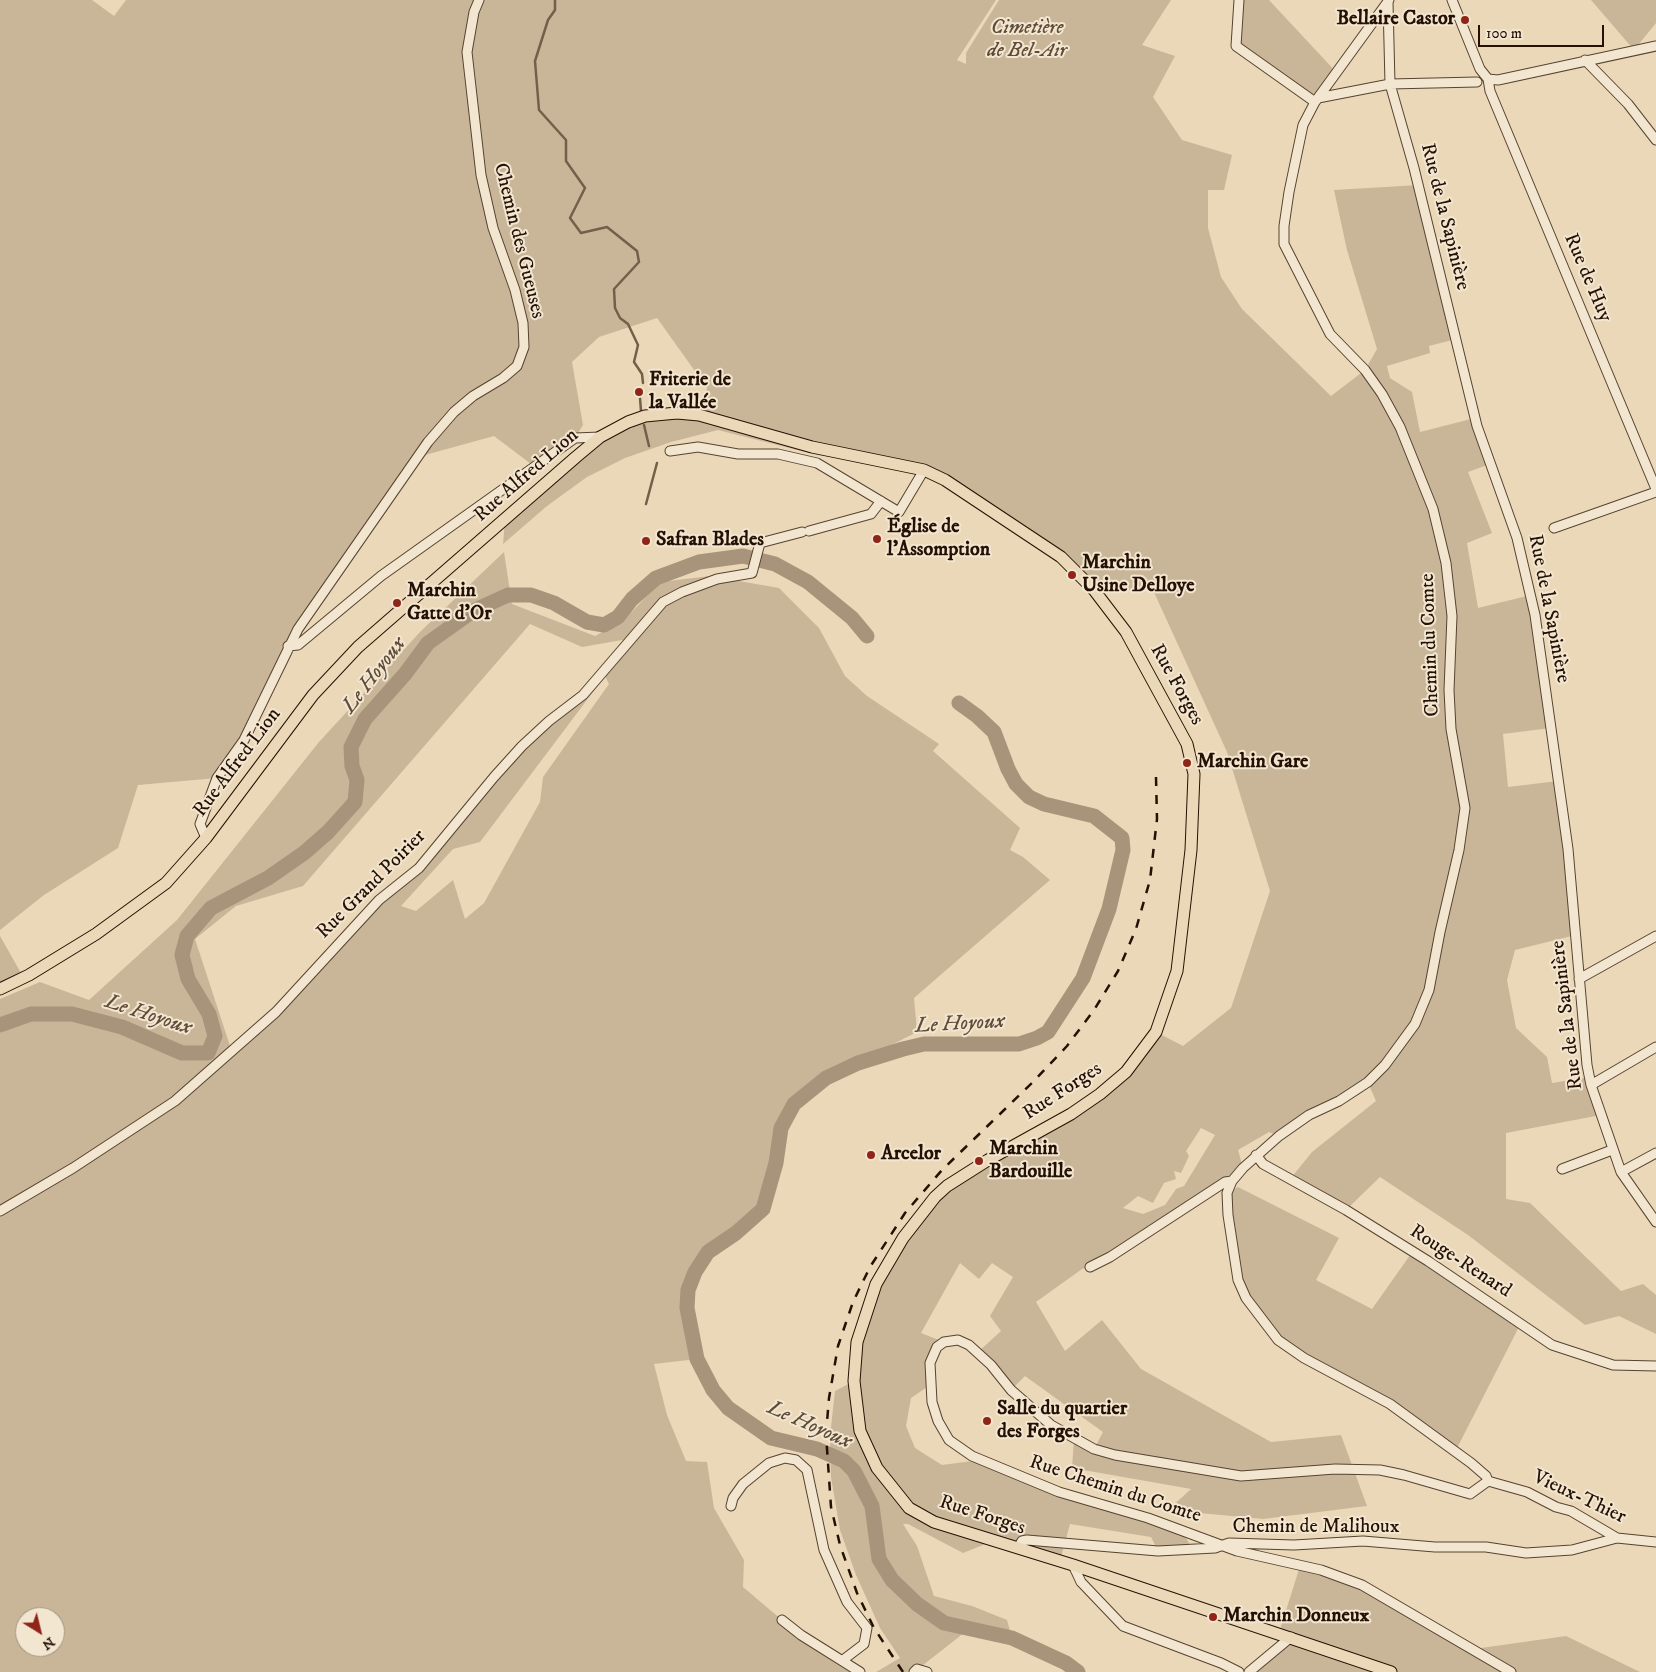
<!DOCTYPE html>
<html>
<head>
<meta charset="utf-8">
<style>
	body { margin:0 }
	#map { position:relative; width:1656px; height:1672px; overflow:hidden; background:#ebd8b8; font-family:"IM FELL DW Pica",serif }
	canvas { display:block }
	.north { position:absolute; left:15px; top:1607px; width:50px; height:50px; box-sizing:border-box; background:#f2e6d1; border:1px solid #a0917f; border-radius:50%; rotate:144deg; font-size:14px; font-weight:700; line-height:20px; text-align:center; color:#241103 }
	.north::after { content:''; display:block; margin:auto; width:18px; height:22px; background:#8f2418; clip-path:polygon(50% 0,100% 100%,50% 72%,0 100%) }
	.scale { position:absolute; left:1478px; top:25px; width:126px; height:22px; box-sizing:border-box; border:2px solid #241103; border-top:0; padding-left:6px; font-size:15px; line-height:18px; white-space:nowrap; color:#241103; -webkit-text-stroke:4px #f2e6d1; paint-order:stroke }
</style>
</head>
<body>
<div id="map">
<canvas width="1656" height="1672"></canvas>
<div class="north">N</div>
<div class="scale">100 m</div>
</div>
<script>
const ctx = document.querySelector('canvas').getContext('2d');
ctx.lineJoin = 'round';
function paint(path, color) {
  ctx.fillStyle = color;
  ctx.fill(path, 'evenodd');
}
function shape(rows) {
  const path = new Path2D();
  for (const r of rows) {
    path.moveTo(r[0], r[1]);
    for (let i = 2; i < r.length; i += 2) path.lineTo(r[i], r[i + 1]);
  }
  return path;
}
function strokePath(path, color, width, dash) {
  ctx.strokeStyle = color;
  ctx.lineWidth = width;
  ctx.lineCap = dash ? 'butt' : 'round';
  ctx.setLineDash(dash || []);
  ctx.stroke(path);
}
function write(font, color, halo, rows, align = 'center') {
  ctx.font = font + ' "IM FELL DW Pica",serif';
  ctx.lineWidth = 4;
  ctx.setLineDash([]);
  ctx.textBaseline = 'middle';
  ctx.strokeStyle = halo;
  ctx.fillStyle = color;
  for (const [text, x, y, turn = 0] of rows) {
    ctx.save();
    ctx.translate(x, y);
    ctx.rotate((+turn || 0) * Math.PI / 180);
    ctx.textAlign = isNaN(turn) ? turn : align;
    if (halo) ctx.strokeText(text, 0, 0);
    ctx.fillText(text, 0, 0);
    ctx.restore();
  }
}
const green = shape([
	[0,0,92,0,114,16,126,0,996,0,957,60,966,64,966,53,999,0,1171,0,1142,45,1175,56,1153,97,1182,140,1232,155,1224,190,1208,190,1208,228,1221,277,1242,309,1331,396,1365,370,1377,349,1347,250,1334,190,1419,185,1456,339,1429,346,1430,353,1387,366,1390,378,1412,392,1420,432,1475,418,1490,464,1468,472,1492,533,1467,543,1478,608,1531,595,1551,728,1503,734,1508,787,1558,781,1576,935,1515,950,1507,980,1516,1028,1547,1057,1552,1083,1590,1077,1601,1115,1506,1133,1506,1199,1530,1203,1621,1291,1643,1284,1656,1295,1656,1334,1619,1316,1585,1325,1468,1235,1380,1177,1346,1210,1291,1178,1312,1152,1376,1101,1368,1083,1279,1136,1269,1132,1238,1150,1243,1168,1232,1181,1090,1267,1082,1269,1036,1302,1065,1351,1102,1320,1141,1369,1271,1442,1341,1435,1367,1506,1263,1519,1168,1510,1191,1489,1072,1468,1074,1439,1094,1449,1103,1432,1025,1376,1011,1390,977,1353,1001,1331,990,1316,1013,1277,992,1263,979,1279,960,1263,921,1333,944,1342,937,1348,930,1385,911,1398,906,1426,915,1448,942,1465,980,1460,1182,1530,1192,1549,1158,1551,1151,1537,1070,1524,1060,1561,993,1541,963,1553,908,1524,903,1524,917,1546,934,1596,972,1606,1007,1620,1012,1638,969,1629,918,1669,927,1672,876,1672,900,1658,880,1628,856,1575,840,1530,831,1477,830,1436,835,1391,854,1381,857,1342,876,1284,935,1197,1100,1094,1156,1032,1183,1046,1231,1008,1270,891,1227,752,1153,590,1094,590,1061,557,924,470,817,455,718,430,671,442,625,458,587,477,547,506,503,544,505,520,576,457,628,422,699,415,707,388,657,318,599,337,572,362,583,425,575,438,535,467,494,436,418,457,298,629,274,681,217,778,138,785,118,848,44,895,0,930],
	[1201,1128,1215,1135,1184,1186,1176,1189,1165,1205,1143,1214,1123,1208,1138,1196,1153,1203,1164,1183,1176,1179,1174,1171,1181,1173,1189,1156,1186,1151],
	[1239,0,1269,0,1337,73,1315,102,1241,51],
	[1591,0,1656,0,1656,23,1634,50],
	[504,552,512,604,595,636,625,619,660,582,710,576,779,588,819,628,845,676,867,696,939,744,933,751,1020,828,1010,850,1023,857,1050,880,914,998,917,1032,826,1078,794,1104,781,1128,776,1163,763,1209,736,1233,708,1252,695,1272,688,1290,687,1308,697,1359,654,1364,667,1415,686,1461,707,1462,714,1508,744,1560,743,1587,782,1620,860,1672,0,1672,0,999,40,982,89,1000,177,920,319,742,421,631],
	[530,624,582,647,622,640,627,644,583,695,494,777,398,886,232,1052,195,939,236,906,303,886],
	[605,676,609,684,543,777,540,802,484,903,465,919,453,880,416,911,401,906,453,849,480,842],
	[25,1617,55,1617,55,1647,25,1647],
	[0,936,21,973,0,983],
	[1238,1187,1339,1238,1316,1280,1372,1309,1413,1251,1521,1323,1455,1452,1390,1404,1278,1340,1238,1280,1227,1193],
	[1300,1566,1362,1585,1474,1649,1566,1636,1640,1672,1249,1672,1291,1638,1279,1633]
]);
const stream = shape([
	[555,0,555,10,548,20,535,61,539,110,566,140,566,161,585,188,570,218,581,233,607,227,637,251,639,262,614,289,615,308,620,318,628,324,638,345,634,362,642,374,643,383],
	[640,398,641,411],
	[644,425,649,446],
	[646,504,657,463]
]);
const river = shape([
	[959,703,977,716,994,732,1008,769,1016,784,1029,797,1044,804,1094,816,1122,838,1123,850,1109,909,1083,978,1048,1032,1037,1038,1019,1044,924,1044,903,1049,858,1063,826,1078,794,1104,781,1128,776,1163,763,1209,736,1233,708,1252,695,1272,688,1290,687,1308,697,1359,713,1390,728,1408,771,1438,817,1449,844,1461,854,1471,872,1506,879,1559,892,1580,917,1604,944,1623,1012,1638,1066,1663,1078,1672],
	[0,1025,31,1014,72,1014,122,1027,182,1053,208,1053,215,1036,209,1014,188,979,182,955,187,936,211,908,268,878,304,853,328,832,355,802,357,780,352,766,351,747,365,719,405,674,428,643,473,611,508,595,531,595,554,603,587,622,604,625,618,617,632,599,656,578,699,562,743,556,775,564,808,582,852,618,867,636]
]);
const minor = shape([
	[1239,0,1236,46,1315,102],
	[1389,0,1315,102,1303,125,1289,192,1284,226,1284,244,1330,334,1365,370,1382,394,1400,427,1433,509,1446,563,1452,616,1449,690,1451,729,1465,808,1459,850,1440,932,1429,990,1415,1024,1385,1065,1368,1082,1339,1101,1309,1115,1279,1136,1243,1168,1232,1181,1227,1193,1228,1215,1238,1280,1246,1298,1278,1340,1304,1358,1390,1404,1471,1463,1486,1476,1488,1481],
	[1452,0,1480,69,1488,79],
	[1388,2,1390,84,1414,168,1477,426,1517,538,1535,615,1568,849,1587,1065,1591,1085,1621,1172,1656,1222],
	[1585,60,1628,104,1656,140],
	[1488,79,1490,91,1656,489],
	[1488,79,1498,80,1656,46],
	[1318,98,1390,84,1477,82],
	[670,451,698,447,738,454,778,454,817,463,899,512,924,470],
	[1554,528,1656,492],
	[809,531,871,514,881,501],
	[288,646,298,645,381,576,575,438,600,437],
	[206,838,200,824,217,778,244,740,298,629,428,442,454,412,473,396,503,378,517,366,524,347,523,323,515,290,493,228,481,175,467,52,474,12,479,0],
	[1579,979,1656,936],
	[1591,1085,1656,1047],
	[1256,1155,1263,1164,1346,1210,1428,1261,1552,1345,1613,1365,1656,1366],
	[1562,1169,1612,1150],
	[1621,1172,1656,1153],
	[0,1211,73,1168,175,1101,276,1012,379,900,419,868,494,777,522,746,549,721,583,695,663,602,682,592,717,579,752,573,760,543,802,532],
	[1090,1267,1110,1257,1225,1182,1232,1181],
	[1488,1481,1470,1494,1404,1475,1380,1470,1335,1469,1241,1476,1115,1455,1094,1449,1051,1425,1011,1390,991,1365,969,1345,958,1340,944,1342,937,1347,930,1363,932,1402,938,1421,949,1440,972,1456,1059,1492,1148,1518,1237,1551,1321,1570,1362,1585,1511,1672],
	[1488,1481,1527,1492,1556,1507,1571,1511,1617,1538,1656,1542],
	[731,1506,733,1498,743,1484,769,1463,785,1458,796,1460,807,1470,824,1550,847,1602,867,1628,864,1644,843,1660],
	[1018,1548,1022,1541,1027,1540,1158,1551,1215,1548,1229,1543,1294,1545,1363,1541,1435,1547,1486,1547,1526,1553,1572,1550,1617,1538],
	[1073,1565,1081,1582,1123,1626,1221,1663,1239,1672],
	[782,1620,801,1635,860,1672],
	[914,1672,917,1669,927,1672],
	[1249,1672,1291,1637]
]);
const major = shape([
	[0,989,29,975,96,934,166,883,206,838,313,695,358,647,576,457,600,437,628,422,645,416,677,413,699,415,812,447,924,470,945,480,1061,557,1094,590,1126,632,1187,744,1194,774,1191,850,1177,971,1156,1032,1126,1072,1100,1094,1071,1114,988,1160,947,1186,935,1197,903,1238,876,1284,857,1342,854,1381,860,1431,877,1468,909,1508,934,1522,1073,1565,1391,1672]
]);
const rail = shape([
	[903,1672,874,1628,857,1593,840,1545,831,1507,826,1434,829,1398,838,1346,853,1302,870,1267,905,1213,942,1170,1032,1083,1067,1046,1094,1010,1118,971,1136,929,1150,880,1157,819,1156,777]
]);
const markers = [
	[1465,20,5,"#8f2418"],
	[639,392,5,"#8f2418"],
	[877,539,5,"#8f2418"],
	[646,541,5,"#8f2418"],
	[1072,575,5,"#8f2418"],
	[397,603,5,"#8f2418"],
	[1187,763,5,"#8f2418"],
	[871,1155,5,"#8f2418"],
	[979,1161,5,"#8f2418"],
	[987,1421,5,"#8f2418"],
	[1213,1617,5,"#8f2418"]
];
const poiNames = [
	["Bellaire Castor",1455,20,"right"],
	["Friterie de",649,381],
	["la Vallée",649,404],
	["Église de",887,528],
	["l'Assomption",887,551],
	["Safran Blades",656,541],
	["Marchin",1082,564],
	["Usine Delloye",1082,587],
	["Marchin",407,592],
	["Gatte d'Or",407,615],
	["Marchin Gare",1197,763],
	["Marchin",989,1150],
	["Bardouille",989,1173],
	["Arcelor",881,1155],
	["Salle du quartier",997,1410],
	["des Forges",997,1433],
	["Marchin Donneux",1223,1617]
];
const parkNames = [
	["Cimetière",1027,29],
	["de Bel-Air",1027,52]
];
const streetNames = [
	["Rue de la Sapinière",1444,217,76],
	["Chemin des Gueuses",518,241,76],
	["Rue de Huy",1587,278,67],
	["Rue Alfred Lion",527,476,-41],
	["Rue de la Sapinière",1548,609,79],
	["Chemin du Comte",1431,645,-92],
	["Rue Forges",1176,685,61],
	["Rue Alfred Lion",238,763,-53],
	["Rue Grand Poirier",372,885,-45],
	["Rue de la Sapinière",1568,1015,-97],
	["Rue Forges",1063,1092,-33],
	["Rouge-Renard",1460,1262,33],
	["Rue Chemin du Comte",1115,1490,18],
	["Vieux-Thier",1579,1498,25],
	["Rue Forges",982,1516,18],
	["Chemin de Malihoux",1316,1528]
];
const waterNames = [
	["Le Hoyoux",375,676,-52],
	["Le Hoyoux",148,1016,18],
	["Le Hoyoux",960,1025,-3],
	["Le Hoyoux",809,1426,24]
];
paint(green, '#c9b699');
strokePath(stream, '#73604a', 2.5);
strokePath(river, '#a7947a', 15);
strokePath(minor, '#564330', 11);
strokePath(major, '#241103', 13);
strokePath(minor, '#f2e6d1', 9);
strokePath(major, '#ebd8b8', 11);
strokePath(rail, '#241103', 2.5, [9, 9]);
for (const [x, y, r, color] of markers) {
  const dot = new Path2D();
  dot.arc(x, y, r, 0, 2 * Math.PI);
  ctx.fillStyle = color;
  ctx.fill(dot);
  strokePath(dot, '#f2e6d1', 2);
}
write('bold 20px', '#241103', '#f2e6d1', poiNames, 'left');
write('italic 20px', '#5e4b38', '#f2e6d1', parkNames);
write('20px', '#241103', '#f2e6d1', streetNames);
write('italic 21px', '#5f4c39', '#f2e6d1', waterNames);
</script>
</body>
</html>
